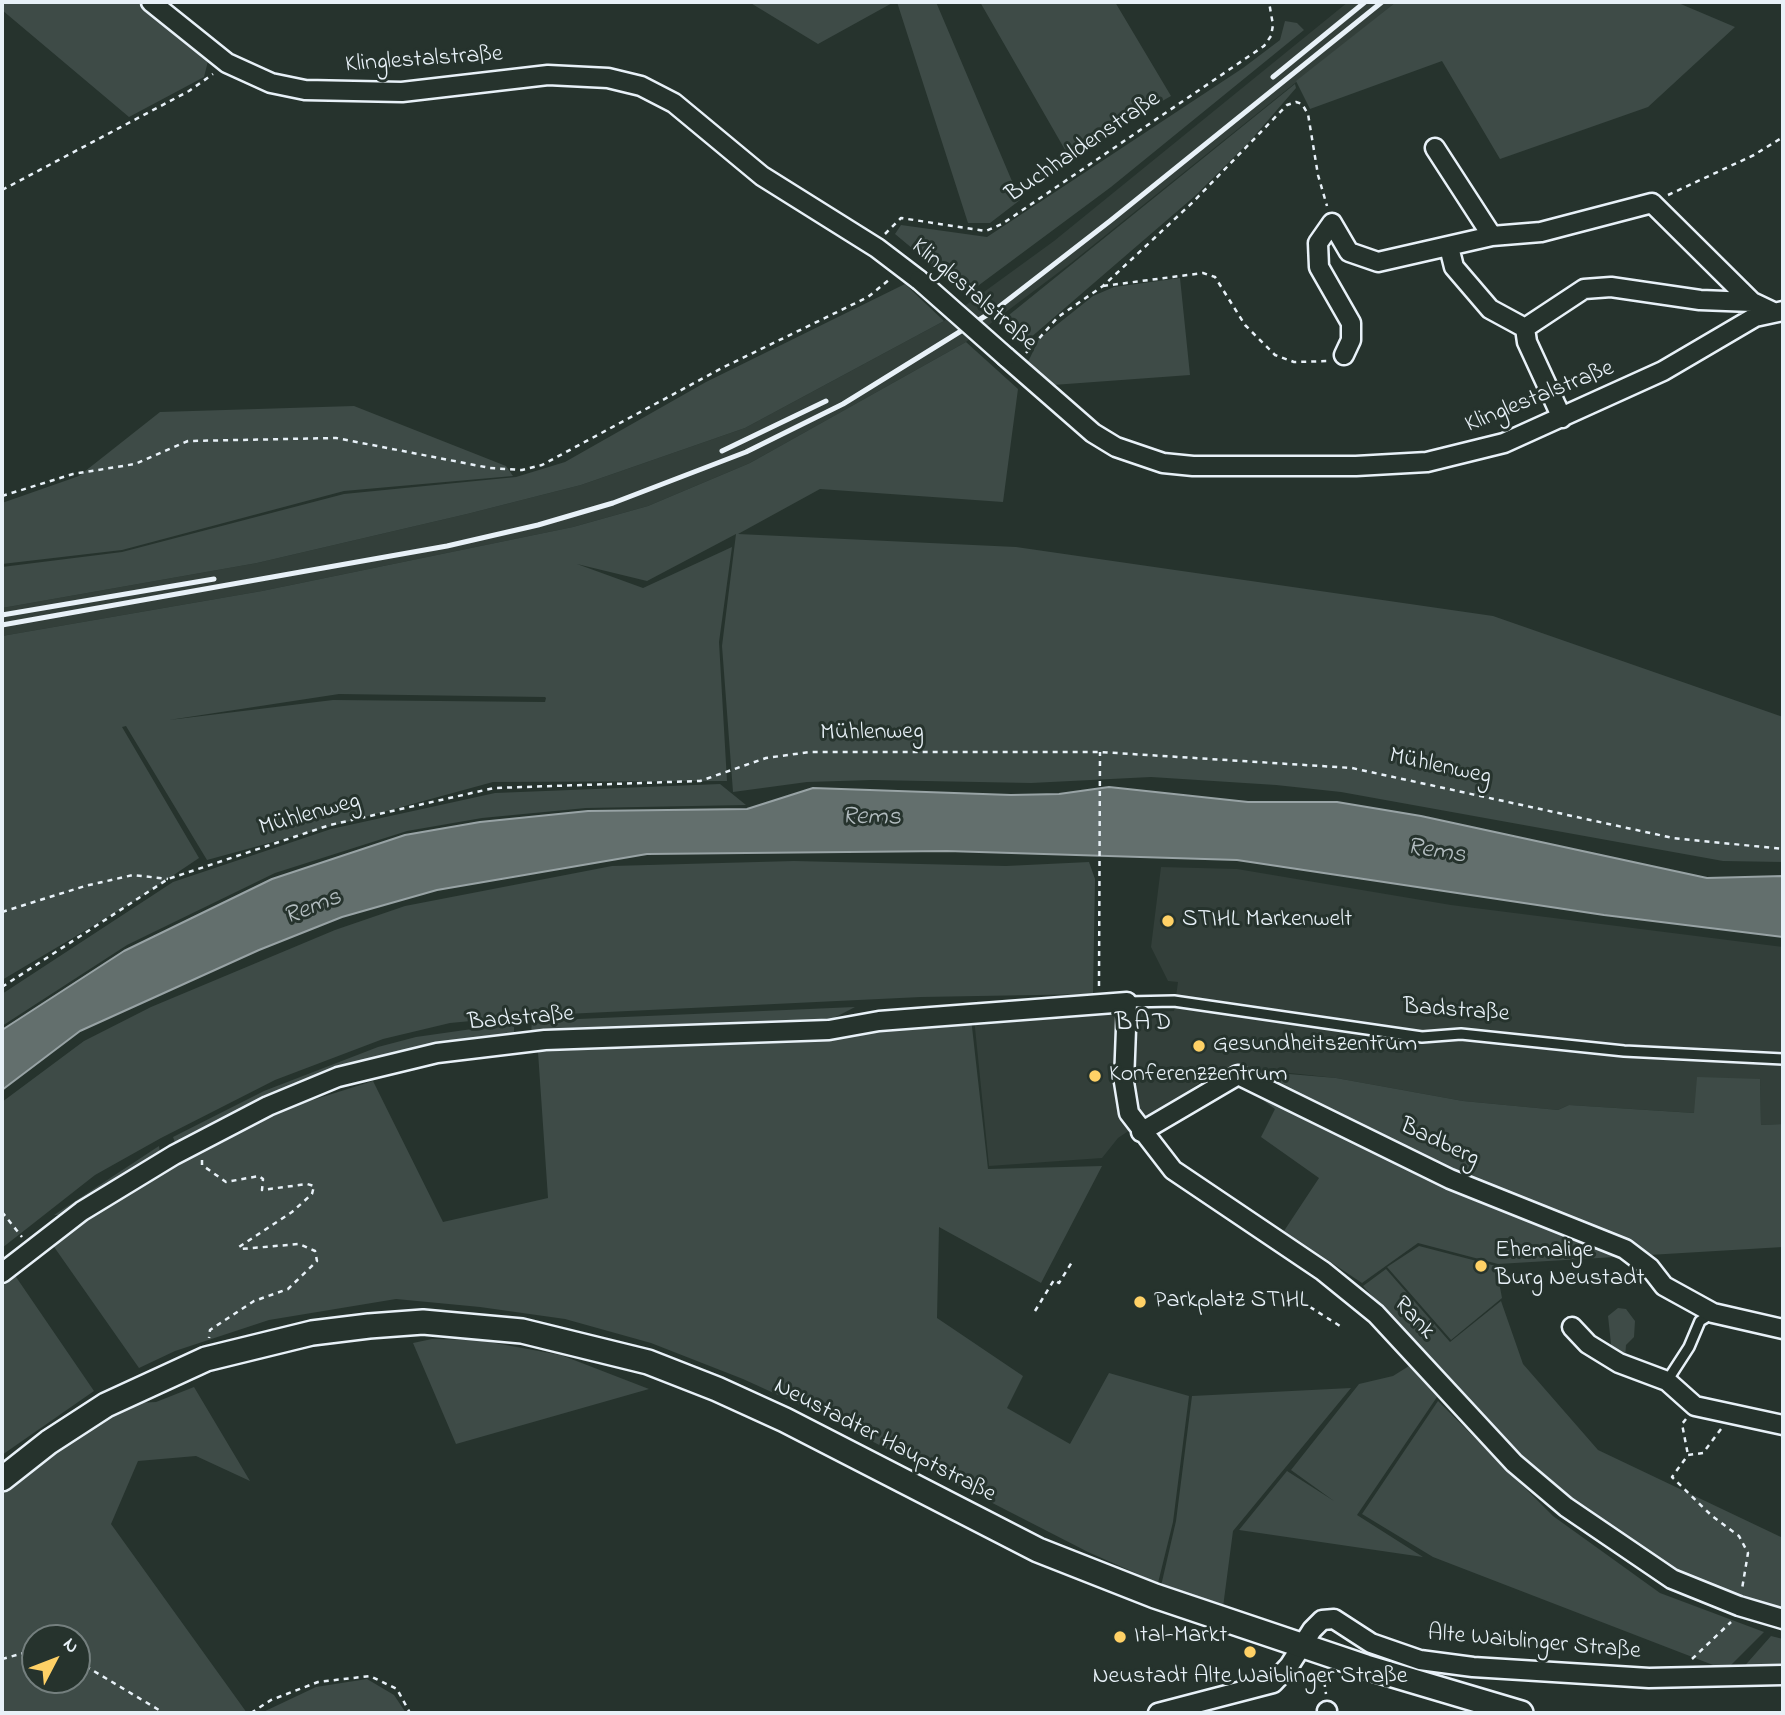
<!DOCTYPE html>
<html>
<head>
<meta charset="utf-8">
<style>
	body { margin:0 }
	#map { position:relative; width:1785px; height:1715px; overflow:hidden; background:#26332d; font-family:"Indie Flower",sans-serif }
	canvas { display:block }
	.frame { position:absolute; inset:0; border:4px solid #e8f1f8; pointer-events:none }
	.north { position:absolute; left:21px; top:1624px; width:70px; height:70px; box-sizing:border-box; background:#26332d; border:2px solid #747f7e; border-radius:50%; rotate:48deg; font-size:19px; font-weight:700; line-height:28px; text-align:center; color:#e8f1f8 }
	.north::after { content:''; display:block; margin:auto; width:24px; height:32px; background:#ffd166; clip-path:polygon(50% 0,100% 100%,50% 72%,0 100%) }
</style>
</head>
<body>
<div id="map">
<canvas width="1785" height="1715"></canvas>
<div class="frame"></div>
<div class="north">N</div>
</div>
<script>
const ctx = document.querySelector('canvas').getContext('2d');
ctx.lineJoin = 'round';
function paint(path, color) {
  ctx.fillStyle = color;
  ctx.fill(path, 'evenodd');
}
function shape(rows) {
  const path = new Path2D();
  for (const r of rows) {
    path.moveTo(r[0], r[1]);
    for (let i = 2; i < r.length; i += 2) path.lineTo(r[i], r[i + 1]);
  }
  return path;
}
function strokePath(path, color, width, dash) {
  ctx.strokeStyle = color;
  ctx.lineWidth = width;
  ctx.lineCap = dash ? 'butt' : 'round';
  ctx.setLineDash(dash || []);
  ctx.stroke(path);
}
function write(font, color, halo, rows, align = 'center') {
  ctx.font = font + ' "Indie Flower",sans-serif';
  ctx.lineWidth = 6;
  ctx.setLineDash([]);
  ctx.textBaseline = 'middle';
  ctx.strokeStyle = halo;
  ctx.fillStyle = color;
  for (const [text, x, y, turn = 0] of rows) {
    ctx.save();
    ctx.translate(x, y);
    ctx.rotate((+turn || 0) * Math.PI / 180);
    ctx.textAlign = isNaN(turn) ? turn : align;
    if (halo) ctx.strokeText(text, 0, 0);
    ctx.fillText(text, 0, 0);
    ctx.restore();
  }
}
const built = shape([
	[1348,2,1396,2,1071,263,966,342,750,463,648,506,573,527,262,591,2,636,2,608,257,563,467,514,581,485,745,428,944,321,1054,241],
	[1161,867,1237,869,1451,905,1783,947,1783,1124,1761,1125,1760,1080,1695,1113,1569,1105,1558,1110,1463,1101,1336,1078,1271,1071,1219,1070,1118,1138,1102,1158,989,1166,974,1018,1174,1011,1178,982,1168,981,1151,947]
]);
const green = shape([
	[2,2,141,2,208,61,204,77,129,117,2,10],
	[749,2,894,2,818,44],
	[897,2,936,2,1020,200,990,223,968,223],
	[980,2,1115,2,1171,96,1068,155],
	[1396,2,1676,2,1735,27,1648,107,1500,159,1442,61,1310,109,1296,81],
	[1285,21,1297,23,1304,30,1111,187,967,294,895,234,901,225,987,237,1243,68,1280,40],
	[1295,84,1296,88,1250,141,1196,195,1022,345,999,323],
	[1180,278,1190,375,1053,385,1027,364,1039,339,1093,296,1114,287],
	[905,284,944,321,745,428,581,485,467,514,257,563,2,608,2,567,122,552,344,494,516,477,565,462,706,382],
	[966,342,1018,389,1003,502,820,489,738,534,1016,547,1493,616,1783,717,1783,862,1723,861,1341,792,1276,785,1151,777,1031,783,872,780,807,782,733,792,722,646,736,534,647,581,577,564,643,588,732,547,719,642,727,781,493,782,207,860,126,726,122,727,199,858,135,901,2,980,2,636,262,591,573,527,648,506,750,463],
	[339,694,545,697,546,698,545,702,333,700,169,720],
	[354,406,506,466,513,476,344,491,122,550,2,564,2,503,79,476,160,412],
	[720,784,746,805,586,808,482,818,407,831,275,873,127,945,2,1026,2,994,173,882,331,829,495,793],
	[794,861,1006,866,1089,862,1095,879,1093,994,921,997,524,1016,450,1023,383,1039,275,1080,161,1138,95,1175,2,1248,2,1102,84,1041,151,1007,335,930,405,906,612,866],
	[855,1007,830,1020,531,1033,532,1021],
	[971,1018,988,1169,1102,1166,1041,1283,939,1227,937,1318,1023,1376,1007,1408,1070,1444,1109,1373,1189,1396,1173,1522,1158,1583,1088,1552,811,1410,743,1379,651,1343,565,1319,480,1307,396,1299,269,1320,175,1351,139,1368,52,1244,152,1174,262,1116,373,1081,443,1222,548,1198,538,1052,831,1037,877,1019],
	[514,1023,514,1034,433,1045,357,1063,246,1108,176,1145,173,1137,264,1091,378,1047,416,1037],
	[1242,1070,1336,1078,1463,1101,1558,1110,1569,1105,1694,1113,1697,1077,1760,1079,1761,1125,1783,1124,1783,1247,1498,1264,1418,1243,1362,1283,1284,1231,1319,1178,1261,1137,1275,1109,1238,1082],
	[159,1146,160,1153,65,1215,54,1215],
	[1419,1246,1496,1266,1502,1298,1451,1340,1387,1267],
	[1386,1269,1450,1342,1501,1301,1523,1364,1598,1450,1783,1538,1783,1611,1743,1599,1677,1569,1581,1511,1542,1480,1363,1286],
	[14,1274,94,1391,2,1455,2,1284],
	[1618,1308,1626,1309,1635,1321,1634,1337,1626,1345,1625,1359,1612,1353,1608,1316],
	[432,1339,478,1340,561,1355,649,1389,456,1444,413,1343],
	[1409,1366,1437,1397,1357,1515,1423,1557,1239,1530,1287,1471,1334,1501,1291,1470,1359,1384,1393,1376],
	[194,1387,250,1481,196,1456,138,1461,111,1524,247,1713,2,1713,2,1494,56,1451,134,1403,156,1402],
	[35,1638,77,1638,77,1680,35,1680],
	[1351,1388,1233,1531,1223,1607,1161,1586,1176,1521,1192,1396],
	[1438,1401,1553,1516,1660,1593,1764,1632,1726,1670,1433,1557,1362,1514],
	[1771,1636,1783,1639,1783,1666,1741,1670],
	[367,1679,394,1695,406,1713,261,1713,316,1687]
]);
const water = shape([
	[1109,787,1248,802,1337,802,1421,816,1707,878,1783,876,1783,937,1604,915,1237,860,947,851,647,854,437,890,342,917,259,950,80,1031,2,1090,2,1030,124,951,272,879,405,835,480,822,588,811,747,809,813,788,1011,795,1059,794,1109,787]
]);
const path = shape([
	[2,190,189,91,213,74],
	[1668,195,1754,155,1783,137],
	[885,234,901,218,986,231,1002,224,1264,46,1271,36,1273,25,1269,2],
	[1103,286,1203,273,1215,277,1245,325,1275,355,1294,362,1330,361],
	[1026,353,1058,317,1103,286,1193,202,1287,105,1296,102,1302,104,1308,114,1318,175,1327,206],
	[2,496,73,474,135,464,188,441,336,438,490,468,522,470,542,465,722,368,868,297,890,279],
	[2,912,85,886,133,875,168,879],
	[1099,986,1100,752],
	[2,987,168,879,330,825,494,788,700,781,766,758,810,752,1100,752,1352,768,1673,838,1783,849],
	[202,1160,202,1165,226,1182,259,1176,263,1179,262,1190,307,1184,314,1186,312,1194,292,1212,239,1247,241,1249,299,1244,315,1251,317,1261,288,1289,254,1301,210,1330,209,1338],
	[2,1212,22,1237],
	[1310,1307,1340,1326],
	[1035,1311,1054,1280,1059,1283,1072,1262],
	[1686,1419,1682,1424,1688,1455],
	[1721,1429,1703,1453,1688,1455,1672,1477,1712,1516,1739,1536,1748,1553,1742,1589],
	[2,1659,35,1650],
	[1692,1659,1731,1622],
	[77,1661,164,1713],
	[1323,1672,1326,1694],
	[251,1713,271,1700,318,1682,370,1676,397,1689,410,1713]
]);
const service = shape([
	[1127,1002,1174,1001,1422,1037,1461,1034,1624,1051,1783,1059],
	[1667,1381,1689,1347,1700,1321,1713,1313]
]);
const minor = shape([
	[151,2,227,63,271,83,305,90,402,92,548,75,608,78,641,86,674,103,762,176,877,248,919,280],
	[1435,148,1492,236],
	[1449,247,1454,267,1490,309,1525,328,1584,289,1611,287,1700,300,1752,302],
	[1525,328,1527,342,1562,418],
	[1344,355,1351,340,1351,323,1319,267,1318,243,1332,223,1349,252,1378,262,1492,236,1541,232,1652,203,1752,302,1773,312],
	[1006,357,1093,433,1116,447,1163,463,1193,466,1356,466,1427,462,1504,443,1663,371,1755,317,1783,311],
	[1141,1132,1238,1075,1450,1179,1625,1249,1650,1268,1664,1286,1713,1313,1783,1329],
	[2,1273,82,1211,174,1155,268,1106,338,1077,437,1053,545,1040,829,1030,879,1021,1127,1002,1124,1082,1129,1113,1173,1170,1323,1271,1376,1314,1514,1463,1566,1507,1672,1579,1739,1606,1783,1619],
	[1572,1327,1588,1344,1619,1363,1667,1381,1695,1406,1783,1425],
	[1327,1711,1327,1713],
	[1158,1713,1273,1683,1289,1666,1312,1630,1322,1620,1334,1619,1371,1643,1420,1660,1473,1667,1649,1678,1783,1675]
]);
const tertiary = shape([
	[2,1479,49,1442,106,1405,206,1359,312,1333,369,1326,423,1322,522,1331,648,1362,717,1389,785,1420,1038,1550,1155,1596,1366,1667,1521,1713]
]);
const rail = shape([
	[1273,77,1365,2],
	[722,451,826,401],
	[2,615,214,579],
	[2,625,447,546,538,525,613,503,746,452,843,404,995,310,1110,221,1382,2]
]);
const minorBridge = shape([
	[919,280,1006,357]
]);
const markers = [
	[1168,921,7,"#ffd166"],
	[1199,1046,7,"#ffd166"],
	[1095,1076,7,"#ffd166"],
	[1481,1266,7,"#ffd166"],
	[1140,1302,7,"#ffd166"],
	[1120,1637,7,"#ffd166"],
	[1250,1652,7,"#ffd166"]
];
const streetNames = [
	["Klinglestalstraße",424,61,-4],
	["Buchhaldenstraße",1084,148,-34],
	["Klinglestalstraße",973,296,41],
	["Klinglestalstraße",1540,398,-22],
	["Mühlenweg",872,734,-1],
	["Mühlenweg",1440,768,12],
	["Mühlenweg",310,816,-16],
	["Badstraße",1456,1012,4],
	["Badstraße",521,1020,-5],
	["Badberg",1439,1144,25],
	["Rank",1413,1319,47],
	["Neustadter Hauptstraße",884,1442,27],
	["Alte Waiblinger Straße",1534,1644,5]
];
const poiNames = [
	["STIHL Markenwelt",1182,921],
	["Gesundheitszentrum",1213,1046],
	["Konferenzzentrum",1109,1076],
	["Ehemalige",1495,1252],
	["Burg Neustadt",1495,1280],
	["Parkplatz STIHL",1154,1302],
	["Ital-Markt",1134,1637],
	["Neustadt Alte Waiblinger Straße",1250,1678,"center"]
];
const waterNames = [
	["Rems",871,819,1],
	["Rems",1436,853,9],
	["Rems",313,909,-22]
];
const neighbourhoodNames = [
	["BAD",1144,1025]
];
paint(built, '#333f3a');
paint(green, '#3e4b47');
paint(water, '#636f6d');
strokePath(water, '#98a3a5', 2);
strokePath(service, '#e8f1f8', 14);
strokePath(minor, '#e8f1f8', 23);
strokePath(tertiary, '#e8f1f8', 28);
strokePath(path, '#e8f1f8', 2.5, [5, 5]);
strokePath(service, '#26332d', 9);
strokePath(minor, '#26332d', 18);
strokePath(tertiary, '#26332d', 23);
strokePath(rail, '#e8f1f8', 5);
strokePath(minorBridge, '#e8f1f8', 23, []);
strokePath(minorBridge, '#26332d', 18);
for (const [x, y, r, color] of markers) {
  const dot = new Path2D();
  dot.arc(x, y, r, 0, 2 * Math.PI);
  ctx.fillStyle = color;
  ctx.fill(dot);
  strokePath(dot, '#26332d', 2.5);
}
write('24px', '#e8f1f8', '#26332d', streetNames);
write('24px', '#e8f1f8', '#26332d', poiNames, 'left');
write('italic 26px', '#b3bdc0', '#26332d', waterNames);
ctx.letterSpacing = '2px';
write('26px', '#e8f1f8', '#26332d', neighbourhoodNames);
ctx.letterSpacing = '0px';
</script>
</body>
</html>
